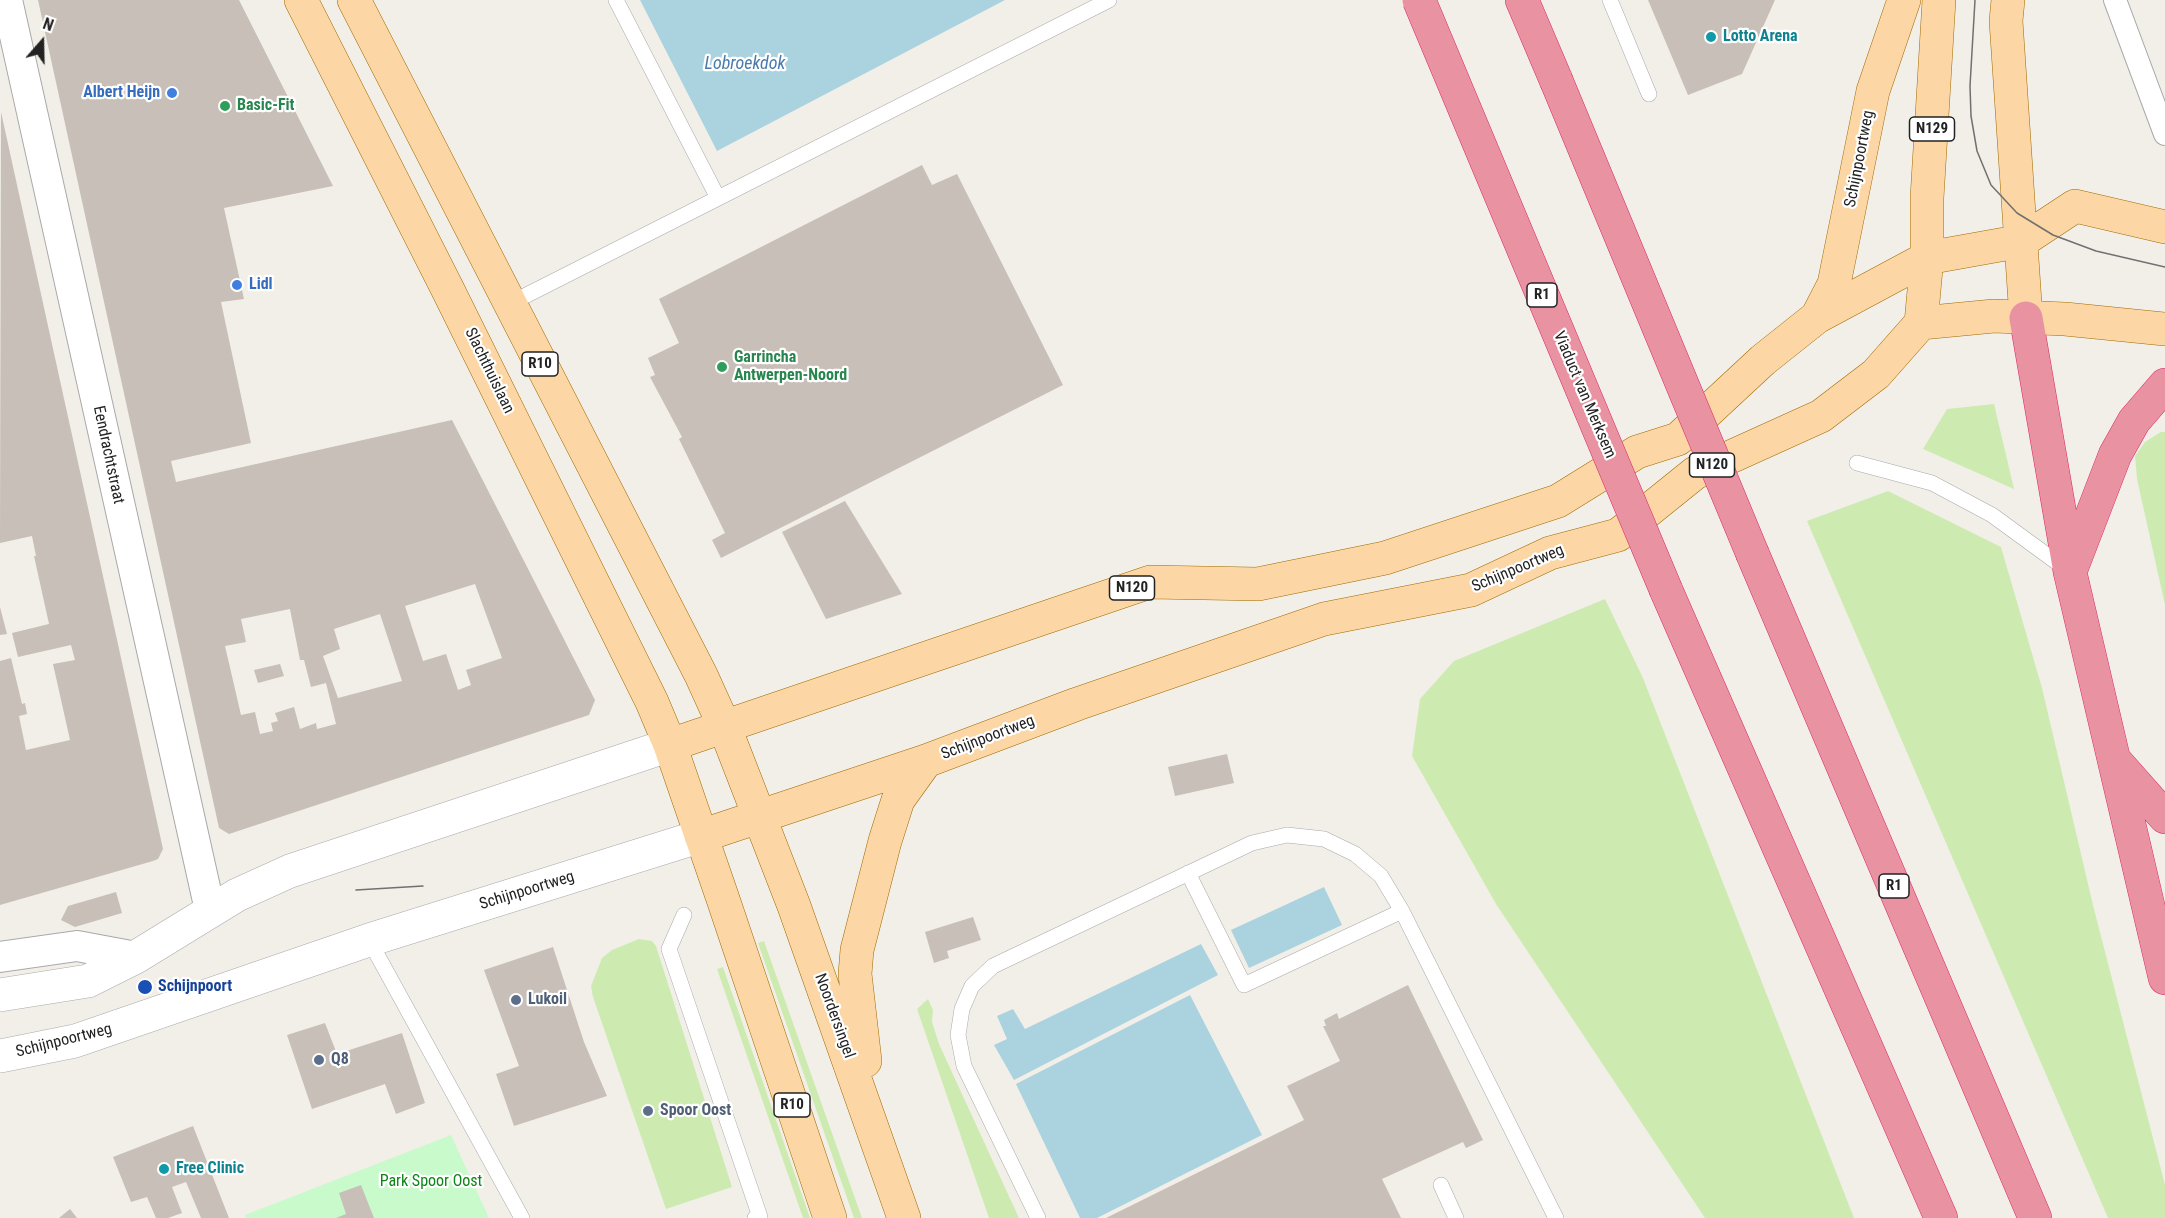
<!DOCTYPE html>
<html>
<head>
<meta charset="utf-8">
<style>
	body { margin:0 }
	#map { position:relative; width:2165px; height:1218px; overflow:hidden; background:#f2efe9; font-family:"Roboto Condensed",sans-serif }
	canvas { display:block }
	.north { position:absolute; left:12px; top:12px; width:60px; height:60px; -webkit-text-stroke:4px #fff; paint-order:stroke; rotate:20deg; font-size:16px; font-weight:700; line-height:24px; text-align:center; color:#222 }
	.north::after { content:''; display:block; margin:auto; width:21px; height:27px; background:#222; clip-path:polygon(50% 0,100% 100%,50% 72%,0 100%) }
</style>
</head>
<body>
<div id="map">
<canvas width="2165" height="1218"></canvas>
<div class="north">N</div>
</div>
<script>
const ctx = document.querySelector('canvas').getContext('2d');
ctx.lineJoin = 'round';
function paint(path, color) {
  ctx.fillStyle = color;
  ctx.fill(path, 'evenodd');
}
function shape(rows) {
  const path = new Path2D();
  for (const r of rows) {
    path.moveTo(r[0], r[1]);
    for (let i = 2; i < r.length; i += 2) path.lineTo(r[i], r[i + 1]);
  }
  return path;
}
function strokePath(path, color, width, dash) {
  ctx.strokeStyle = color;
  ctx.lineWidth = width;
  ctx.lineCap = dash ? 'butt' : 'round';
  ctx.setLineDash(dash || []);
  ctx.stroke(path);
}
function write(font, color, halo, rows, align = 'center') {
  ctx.font = font + ' "Roboto Condensed",sans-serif';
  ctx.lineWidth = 4.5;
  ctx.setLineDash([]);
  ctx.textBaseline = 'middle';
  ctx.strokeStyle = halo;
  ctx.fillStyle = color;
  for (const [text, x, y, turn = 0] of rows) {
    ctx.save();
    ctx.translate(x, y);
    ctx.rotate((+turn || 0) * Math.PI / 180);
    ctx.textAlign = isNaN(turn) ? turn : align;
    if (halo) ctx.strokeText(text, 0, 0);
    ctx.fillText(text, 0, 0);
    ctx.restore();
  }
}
const grass = shape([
	[1994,404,2014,489,1923,449,1947,409],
	[2161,432,2165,432,2165,605,2137,479,2135,456,2145,442],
	[1888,491,2001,547,2042,688,2093,905,2165,1185,2165,1218,2108,1218,1807,521],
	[1605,599,1643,678,1854,1218,1705,1218,1496,904,1412,756,1420,699,1454,661],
	[639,939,652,941,656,946,732,1187,666,1209,593,997,591,986,602,958,612,950],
	[764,941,862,1218,854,1218,758,943],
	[723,967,810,1218,803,1218,717,969],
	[928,999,933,1010,932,1022,939,1044,1019,1218,989,1218,917,1009]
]);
const park = shape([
	[451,1135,489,1218,246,1218,245,1215]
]);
const water = shape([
	[640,0,1005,0,717,151],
	[1324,887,1342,925,1249,968,1231,930],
	[1201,944,1218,975,1014,1080,994,1045,1007,1039,997,1016,1013,1009,1025,1029],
	[1190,995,1262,1135,1097,1218,1080,1218,1016,1084]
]);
const building = shape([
	[38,0,239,0,333,186,224,208,244,299,221,302,251,443,171,461,176,482,452,420,595,700,589,715,229,834,219,828],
	[475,584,502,658,466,670,471,685,458,690,446,654,423,661,405,606],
	[290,609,300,660,304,660,311,687,326,683,336,724,317,729,316,723,300,729,294,707,275,713,278,721,271,723,273,731,260,734,255,712,241,715,225,646,246,642,241,619],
	[380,614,402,681,338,698,323,656,340,649,334,629],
	[1648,0,1775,0,1742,74,1688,95],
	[1,112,163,849,158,859,153,861,0,905,0,661,11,658,22,704,25,703,27,714,19,716,26,750,70,740,53,664,75,660,71,645,18,657,12,633,49,624,34,556,36,556,32,536,0,543],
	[922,165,932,185,957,174,1063,385,721,558,712,540,725,533,679,439,682,437,650,377,655,375,648,358,679,343,659,299],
	[845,501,902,594,826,619,782,532],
	[0,607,7,634,0,635],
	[280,664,284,676,258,683,254,670],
	[1227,754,1234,783,1175,796,1168,767],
	[116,892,122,913,75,927,61,920,68,906],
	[973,917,981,940,947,951,949,958,934,963,925,932],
	[553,947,584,1042,607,1096,514,1126,496,1074,519,1066,484,970],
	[1408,985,1483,1140,1466,1148,1463,1142,1382,1179,1401,1218,1106,1218,1304,1120,1287,1086,1340,1061,1323,1026,1326,1026,1324,1020,1337,1013,1339,1019],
	[325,1023,337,1054,402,1033,425,1103,396,1114,385,1084,312,1109,287,1035],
	[193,1126,229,1218,201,1218,186,1182,172,1187,182,1213,168,1218,156,1218,147,1197,131,1202,113,1157],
	[361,1185,374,1218,336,1218,346,1214,339,1193],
	[70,1209,77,1218,59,1218]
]);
const service = shape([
	[616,0,718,198],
	[1610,0,1649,94],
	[509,304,1109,0],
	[1857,463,1932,483,1992,515,2066,569],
	[1188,873,1244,985,1402,911],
	[684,915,669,949,760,1217,755,1218],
	[369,940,522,1218],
	[1441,1185,1456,1218],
	[1038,1218,964,1066,958,1035,962,1009,972,986,993,966,1252,843,1287,835,1324,839,1355,854,1381,876,1402,911,1556,1218]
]);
const pedestrian = shape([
	[2115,0,2165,134]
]);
const minor = shape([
	[7,0,210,910],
	[0,957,77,946,136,957]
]);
const tertiary = shape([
	[0,995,88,981,136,957,237,895,290,871,670,745],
	[0,1056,75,1041,369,940,701,836]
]);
const primary = shape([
	[301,0,447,288,652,702,670,745,724,902,830,1218],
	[354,0,701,675,725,728,794,906,904,1218],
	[2008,0,2006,21,2026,318],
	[1817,317,1834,284,1873,91,1904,0],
	[1921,323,1994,316,2065,319,2165,329],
	[670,745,1150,582,1258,584,1385,558,1558,501,1637,452,1678,439,1763,360,1817,317,1927,258,2022,241,2075,206,2165,227],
	[701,836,926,761,1077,704,1324,619,1471,590,1550,553,1618,535,1695,473,1821,416,1876,374,1921,323,1927,258,1927,198,1939,0],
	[865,1061,855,974,857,950,885,841,898,800,926,761]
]);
const motorway = shape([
	[1522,0,1556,80],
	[2026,318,2070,572,2165,978],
	[1753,555,2035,1218],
	[2070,572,2115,455,2134,421,2165,385],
	[1666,590,1941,1218],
	[2117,763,2165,817]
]);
const tram = shape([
	[1975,0,1970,86,1971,116,1977,151,1991,185,2017,213,2053,235,2096,251,2165,267],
	[356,890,423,886]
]);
const motorwayBridge = shape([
	[1419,0,1666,590],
	[1556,80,1753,555]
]);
const markers = [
	[1711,37,6,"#0f9aa8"],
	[172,93,6,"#3f7fe0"],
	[225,106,6,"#2e9e5b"],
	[237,285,6,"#3f7fe0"],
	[722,367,6,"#2e9e5b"],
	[145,987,8,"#1a4fb4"],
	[516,1000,6,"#5c6f8a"],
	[319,1060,6,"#5c6f8a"],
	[648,1111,6,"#5c6f8a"],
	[164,1169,6,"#0f9aa8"]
];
const shields = [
	[1932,129,45],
	[1542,295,30],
	[540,364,36],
	[1712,465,45],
	[1132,588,45],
	[1894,886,30],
	[792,1105,36]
];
const shieldNames = [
	["N129",1932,129],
	["R1",1542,295],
	["R10",540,364],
	["N120",1712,465],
	["N120",1132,588],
	["R1",1894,886],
	["R10",792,1105]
];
const cultureNames = [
	["Lotto Arena",1723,37],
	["Free Clinic",176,1169]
];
const shopNames = [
	["Albert Heijn",160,93],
	["Lidl",249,285,"left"]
];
const leisureNames = [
	["Basic-Fit",237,106],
	["Garrincha",734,358],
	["Antwerpen-Noord",734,376]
];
const streetNames = [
	["Schijnpoortweg",1860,159,-79],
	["Slachthuislaan",489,371,64],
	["Viaduct van Merksem",1584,395,67],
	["Eendrachtstraat",108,455,78],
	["Schijnpoortweg",1518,569,-23],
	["Schijnpoortweg",988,738,-21],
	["Schijnpoortweg",527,891,-17],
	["Noordersingel",834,1016,70],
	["Schijnpoortweg",64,1041,-14]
];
const transitNames = [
	["Schijnpoort",158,987]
];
const serviceNames = [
	["Lukoil",528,1000],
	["Q8",331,1060],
	["Spoor Oost",660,1111]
];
const parkNames = [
	["Park Spoor Oost",431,1182]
];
const waterNames = [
	["Lobroekdok",745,64]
];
paint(grass, '#cdebb0');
paint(park, '#c8facc');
paint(water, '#aad3df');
paint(building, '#c7bfb8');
strokePath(service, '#a9a9a9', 16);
strokePath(pedestrian, '#a9a9a9', 24);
strokePath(minor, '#a9a9a9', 32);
strokePath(tertiary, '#a9a9a9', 34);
strokePath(primary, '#a06b00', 34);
strokePath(motorway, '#dc2a67', 34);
strokePath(service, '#fff', 15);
strokePath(pedestrian, '#fff', 22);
strokePath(minor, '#fff', 30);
strokePath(tertiary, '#fff', 33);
strokePath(primary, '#fcd6a4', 33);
strokePath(motorway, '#e892a2', 33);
strokePath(tram, '#707070', 1.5);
strokePath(motorwayBridge, '#dc2a67', 34, []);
strokePath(motorwayBridge, '#e892a2', 33);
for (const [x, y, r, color] of markers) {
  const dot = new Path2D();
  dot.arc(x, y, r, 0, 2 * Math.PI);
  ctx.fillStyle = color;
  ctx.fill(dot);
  strokePath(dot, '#fff', 2);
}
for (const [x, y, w] of shields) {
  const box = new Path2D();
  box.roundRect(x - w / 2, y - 12, w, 24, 4.5);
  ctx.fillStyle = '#fff';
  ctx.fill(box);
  strokePath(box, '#222', 1.5);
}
write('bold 15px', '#222', null, shieldNames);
write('bold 16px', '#0d838f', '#fff', cultureNames, 'left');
write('bold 16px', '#366cbe', '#fff', shopNames, 'right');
write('bold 16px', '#27864d', '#fff', leisureNames, 'left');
write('16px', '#222', '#fff', streetNames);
write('bold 16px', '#164399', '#fff', transitNames, 'left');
write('bold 16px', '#4e5e75', '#fff', serviceNames, 'left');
write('16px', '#0c8416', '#fff', parkNames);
write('italic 18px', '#4a7aab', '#fff', waterNames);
</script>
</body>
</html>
